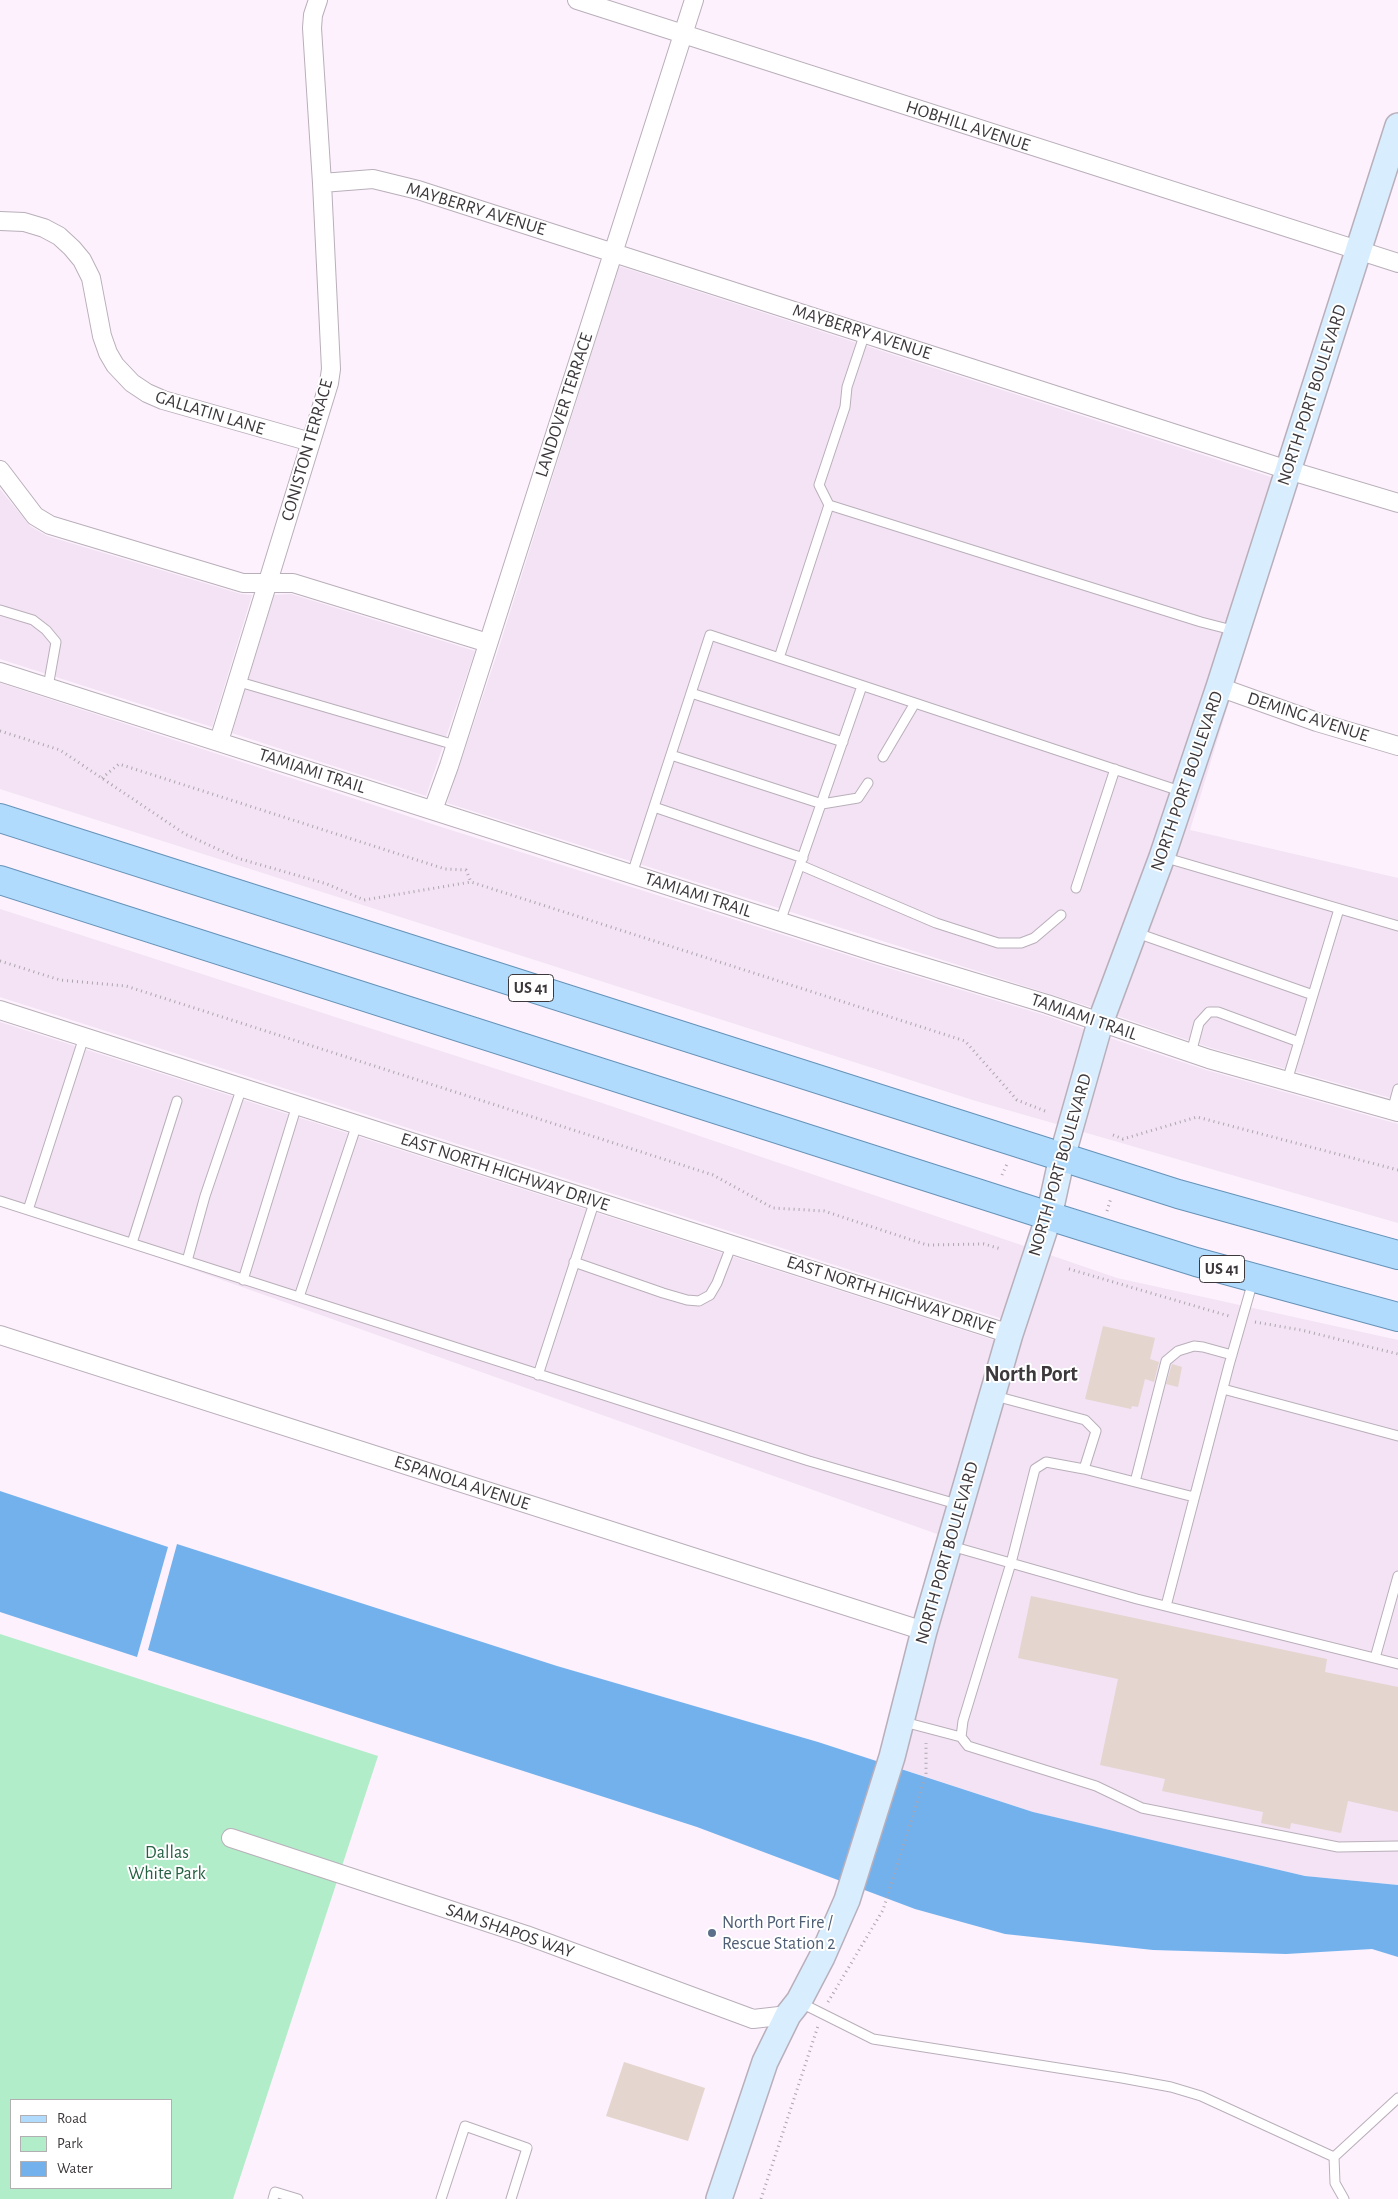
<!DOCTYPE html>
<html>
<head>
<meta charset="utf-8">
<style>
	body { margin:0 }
	#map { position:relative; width:1398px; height:2199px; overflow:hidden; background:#fcf1fc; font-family:"Alegreya Sans",sans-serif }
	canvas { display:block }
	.legend { position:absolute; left:10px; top:2099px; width:162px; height:90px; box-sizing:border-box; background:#fff; border:1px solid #b1afb1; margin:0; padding:6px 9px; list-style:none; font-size:15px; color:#3c383c }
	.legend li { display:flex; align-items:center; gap:10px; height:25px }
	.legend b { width:25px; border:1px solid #b1afb1 }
</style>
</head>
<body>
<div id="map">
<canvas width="1398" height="2199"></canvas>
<ul class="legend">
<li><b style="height:6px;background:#b0dbfc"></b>Road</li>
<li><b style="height:14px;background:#b0edc8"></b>Park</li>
<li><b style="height:14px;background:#73b1ed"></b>Water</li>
</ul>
</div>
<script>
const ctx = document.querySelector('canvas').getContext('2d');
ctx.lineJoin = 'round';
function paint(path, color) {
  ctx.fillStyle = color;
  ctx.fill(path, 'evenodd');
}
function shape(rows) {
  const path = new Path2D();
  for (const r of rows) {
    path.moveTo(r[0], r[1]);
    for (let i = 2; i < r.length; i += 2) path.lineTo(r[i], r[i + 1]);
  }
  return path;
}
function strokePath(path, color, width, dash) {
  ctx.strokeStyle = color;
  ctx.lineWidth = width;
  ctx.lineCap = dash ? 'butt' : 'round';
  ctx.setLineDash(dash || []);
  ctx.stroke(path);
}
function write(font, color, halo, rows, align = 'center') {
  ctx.font = font + ' "Alegreya Sans",sans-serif';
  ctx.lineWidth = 4;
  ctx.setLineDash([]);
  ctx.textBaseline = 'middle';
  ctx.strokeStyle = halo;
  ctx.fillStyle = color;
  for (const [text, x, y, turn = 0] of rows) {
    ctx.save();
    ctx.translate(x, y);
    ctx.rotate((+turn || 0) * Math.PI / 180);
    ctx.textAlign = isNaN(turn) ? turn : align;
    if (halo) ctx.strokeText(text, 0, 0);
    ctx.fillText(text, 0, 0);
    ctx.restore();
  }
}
const built = shape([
	[619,266,1274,478,1152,852,1094,1008,447,803,496,657],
	[0,489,30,526,47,536,241,594,252,595,212,727,0,659],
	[291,594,475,651,426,796,232,733,274,595],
	[0,683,438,826,872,963,1044,1015,1087,1030,1060,1125,976,1101,0,789],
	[1225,701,1229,702,1190,830,1398,878,1398,1100,1211,1048,1115,1015],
	[0,909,602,1103,1027,1247,1003,1319,0,997],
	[0,1022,997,1341,940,1535,0,1201],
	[1107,1037,1206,1070,1398,1124,1398,1223,1080,1131],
	[1047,1254,1117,1278,1398,1340,1398,1885,1305,1876,1074,1822,1033,1812,902,1769,934,1634,1020,1338]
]);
const green = shape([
	[0,1634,378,1756,233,2199,0,2199],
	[11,2100,171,2100,171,2188,11,2188]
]);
const water = shape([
	[0,1491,168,1547,137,1657,0,1612],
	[177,1544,557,1666,818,1742,1033,1812,1305,1876,1398,1885,1398,1957,1372,1949,1286,1954,1153,1950,1005,1934,915,1909,697,1827,148,1650]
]);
const building = shape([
	[1103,1326,1155,1338,1150,1359,1159,1362,1154,1382,1145,1379,1138,1407,1132,1406,1131,1409,1085,1399],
	[1172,1364,1182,1367,1178,1387,1166,1384],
	[1031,1596,1327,1659,1325,1672,1398,1687,1398,1812,1348,1801,1341,1833,1291,1823,1290,1829,1261,1823,1263,1812,1162,1791,1165,1779,1100,1765,1118,1679,1018,1658],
	[624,2062,705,2088,688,2141,606,2116]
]);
const path = shape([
	[0,731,60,750,185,834,237,858,327,884,364,900,471,882,965,1041,1017,1100,1045,1111],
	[102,778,119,764,445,869,466,870,471,882],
	[0,961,60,980,126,986,713,1175,773,1208,824,1211,927,1245,984,1244,1001,1249],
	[1113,1135,1123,1139,1197,1117,1398,1170],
	[1002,1175,1007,1164],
	[1107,1211,1111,1198],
	[1069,1269,1229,1316],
	[1255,1322,1301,1330,1398,1354],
	[828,2002,883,1910,926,1774,926,1743],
	[761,2199,818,2026]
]);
const lane = shape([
	[829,505,819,485,845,407,847,387,865,333],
	[0,610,33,620,46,630,56,642,48,687],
	[779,658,829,505,1201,622,1236,631],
	[236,681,455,745],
	[691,693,843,742],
	[671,755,822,804,858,798,868,783],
	[883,757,915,703],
	[654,807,803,858],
	[1163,857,1398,926],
	[800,865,936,923,998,943,1021,943,1034,938,1061,915],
	[632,874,710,635,1183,792],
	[1076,888,1115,769],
	[780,922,862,686],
	[1134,932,1313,995],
	[1191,1053,1199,1023,1209,1012,1218,1012,1299,1042],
	[1287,1081,1339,909],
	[1392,1111,1398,1089],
	[0,1201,809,1461,960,1505],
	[28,1210,84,1037],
	[132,1243,177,1101],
	[187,1261,205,1196,242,1087],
	[574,1262,663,1293,687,1300,699,1301,710,1295,717,1283,732,1244],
	[243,1280,297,1105],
	[299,1297,357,1124],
	[538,1375,595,1200],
	[1223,1389,1398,1436],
	[995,1396,1085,1420,1096,1431,1084,1469,1194,1497],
	[1084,1469,1046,1462,1035,1469,1011,1563,963,1721,961,1737,968,1746,1096,1786,1142,1808,1338,1847,1398,1846],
	[1135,1482,1166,1361,1178,1351,1194,1346,1203,1347,1232,1355],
	[951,1546,1137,1599,1398,1664],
	[1166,1606,1229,1365,1253,1281],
	[1375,1658,1398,1576],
	[904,1722,961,1737],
	[801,2003,873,2039,1122,2078,1171,2087,1201,2096,1334,2157],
	[273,2199,275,2192,298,2199],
	[441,2199,465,2126,527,2148,511,2199],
	[1344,2199,1335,2183,1334,2157,1398,2098]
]);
const street = shape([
	[577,0,1398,263],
	[322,183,373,179,418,190,1288,470,1398,503],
	[0,221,24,222,44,228,59,236,72,248,82,260,91,278,102,336,108,353,115,365,132,383,147,393,163,400,311,442],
	[0,470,35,516,50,525,243,583,293,583,488,643],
	[0,672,875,952,1047,1004,1209,1059,1398,1112],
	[1219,687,1317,722,1398,746],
	[219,741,329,383,331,369,322,183,312,28,313,15,318,0],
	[433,810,449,766,694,0],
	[0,1010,1010,1334],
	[0,1335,924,1631],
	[231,1838,526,1935,753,2019,788,2015]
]);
const secondary = shape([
	[719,2199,765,2062,788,2015,799,2001,822,1957,847,1900,892,1757,924,1631,1010,1334,1049,1216,1062,1157,1100,1023,1162,857,1219,687,1398,126]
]);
const primary = shape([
	[0,818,1178,1194,1398,1255],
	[0,880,1049,1216,1196,1262,1398,1317]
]);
const markers = [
	[712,1933,5,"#5c6f8a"]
];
const shields = [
	[531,988,45],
	[1222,1269,45]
];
const shieldNames = [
	["US 41",531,988],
	["US 41",1222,1269]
];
const streetNames = [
	["HOBHILL AVENUE",968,126,18],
	["MAYBERRY AVENUE",476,209,17],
	["MAYBERRY AVENUE",862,332,18],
	["NORTH PORT BOULEVARD",1312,395,-72],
	["LANDOVER TERRACE",564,405,-72],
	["GALLATIN LANE",210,413,17],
	["CONISTON TERRACE",307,450,-74],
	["DEMING AVENUE",1308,717,18],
	["TAMIAMI TRAIL",312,771,18],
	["NORTH PORT BOULEVARD",1187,781,-71],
	["TAMIAMI TRAIL",698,895,18],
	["TAMIAMI TRAIL",1084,1017,19],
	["NORTH PORT BOULEVARD",1060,1165,-74],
	["EAST NORTH HIGHWAY DRIVE",505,1172,18],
	["EAST NORTH HIGHWAY DRIVE",891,1295,18],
	["ESPANOLA AVENUE",462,1483,18],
	["NORTH PORT BOULEVARD",947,1553,-74],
	["SAM SHAPOS WAY",510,1931,19]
];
const parkNames = [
	["Dallas",167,1853],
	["White Park",167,1874]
];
const serviceNames = [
	["North Port Fire /",722,1923],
	["Rescue Station 2",722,1944]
];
const districtNames = [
	["North Port",1031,1374]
];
paint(built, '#f3e3f4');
paint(green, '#b0edc8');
paint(water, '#73b1ed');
paint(building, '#e4d5ce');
strokePath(lane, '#b9afba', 11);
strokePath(street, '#b9afba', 20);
strokePath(secondary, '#b9afba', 28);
strokePath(primary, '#6692b8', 30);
strokePath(path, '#ada5ad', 3, [1, 4]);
strokePath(lane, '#fff', 9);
strokePath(street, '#fff', 18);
strokePath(secondary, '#d8edfe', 25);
strokePath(primary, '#b0dbfc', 28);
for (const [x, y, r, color] of markers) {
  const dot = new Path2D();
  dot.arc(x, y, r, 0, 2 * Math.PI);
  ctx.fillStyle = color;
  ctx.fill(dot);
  strokePath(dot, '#fff', 2);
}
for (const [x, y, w] of shields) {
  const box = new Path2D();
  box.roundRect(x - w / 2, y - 13.5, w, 27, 4);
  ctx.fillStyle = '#fff';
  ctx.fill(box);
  strokePath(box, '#3c383c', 1);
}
write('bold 16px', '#3c383c', null, shieldNames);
write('18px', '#3c383c', '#fff', streetNames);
write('18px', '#246142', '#fff', parkNames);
write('18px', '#4e5e75', '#fff', serviceNames, 'left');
write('bold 22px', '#3c383c', '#fff', districtNames);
</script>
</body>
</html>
